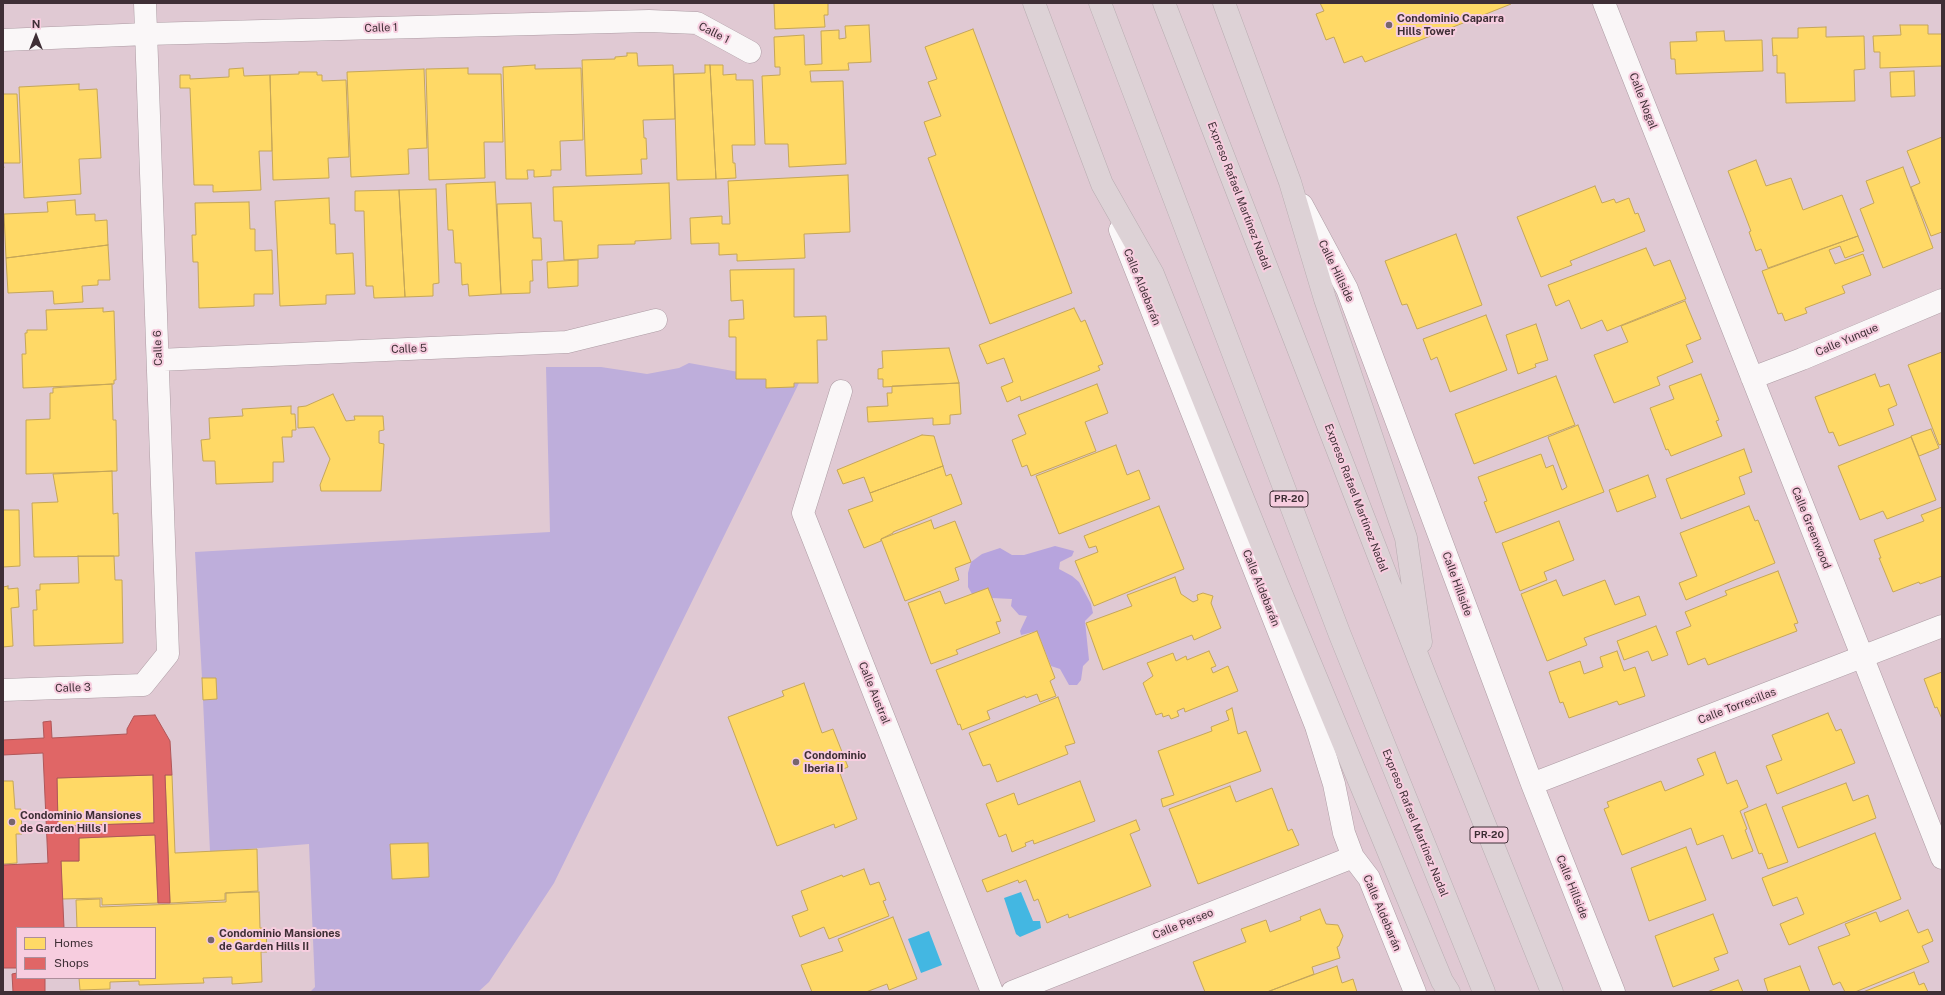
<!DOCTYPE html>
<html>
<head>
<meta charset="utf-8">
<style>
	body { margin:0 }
	#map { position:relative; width:1945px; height:995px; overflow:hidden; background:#e0c9d3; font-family:"Public Sans",sans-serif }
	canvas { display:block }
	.frame { position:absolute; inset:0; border:4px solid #3f2f36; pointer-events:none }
	.legend { position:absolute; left:16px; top:927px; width:140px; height:52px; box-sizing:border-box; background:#f7cddf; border:1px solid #ad8e9b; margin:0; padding:5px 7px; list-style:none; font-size:12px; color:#3f2f36 }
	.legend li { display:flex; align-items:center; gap:8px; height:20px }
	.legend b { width:20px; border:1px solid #ad8e9b }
	.north { position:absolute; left:16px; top:16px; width:40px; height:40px; -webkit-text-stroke:3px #f7cddf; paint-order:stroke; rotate:0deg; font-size:11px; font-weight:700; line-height:16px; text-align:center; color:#3f2f36 }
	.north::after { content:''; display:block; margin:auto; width:14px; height:18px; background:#3f2f36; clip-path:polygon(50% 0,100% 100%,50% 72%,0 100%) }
</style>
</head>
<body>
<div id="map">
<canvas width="1945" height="995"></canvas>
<div class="frame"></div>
<ul class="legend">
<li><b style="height:11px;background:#ffd966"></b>Homes</li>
<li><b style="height:11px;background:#e06666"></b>Shops</li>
</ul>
<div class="north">N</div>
</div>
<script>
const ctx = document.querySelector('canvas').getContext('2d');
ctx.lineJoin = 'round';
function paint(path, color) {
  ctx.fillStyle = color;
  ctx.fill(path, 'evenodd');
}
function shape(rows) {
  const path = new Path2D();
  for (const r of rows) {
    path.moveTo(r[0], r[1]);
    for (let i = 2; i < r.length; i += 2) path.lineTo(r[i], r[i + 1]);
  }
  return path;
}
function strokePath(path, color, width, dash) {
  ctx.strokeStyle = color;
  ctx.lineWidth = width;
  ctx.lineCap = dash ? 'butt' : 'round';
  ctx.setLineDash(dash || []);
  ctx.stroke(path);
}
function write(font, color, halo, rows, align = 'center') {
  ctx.font = font + ' "Public Sans",sans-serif';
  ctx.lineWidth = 4;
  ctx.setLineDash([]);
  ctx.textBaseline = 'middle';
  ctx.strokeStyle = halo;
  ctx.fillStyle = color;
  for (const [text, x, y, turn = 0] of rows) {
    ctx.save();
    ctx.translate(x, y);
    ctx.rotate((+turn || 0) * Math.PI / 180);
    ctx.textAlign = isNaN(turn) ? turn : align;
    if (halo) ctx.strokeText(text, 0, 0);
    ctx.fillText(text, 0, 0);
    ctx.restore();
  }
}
const green = shape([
	[689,363,799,383,554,883,489,982,478,992,310,992,315,987,309,844,210,852,203,700,216,678,202,678,195,552,550,532,546,367,601,367,647,374,679,368]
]);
const forest = shape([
	[1055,546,1074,551,1072,556,1060,562,1059,569,1072,576,1079,582,1091,604,1093,613,1085,621,1089,660,1083,666,1081,680,1077,685,1069,685,1060,669,1051,666,1037,631,1021,635,1020,631,1027,616,1019,615,1011,606,1012,599,992,598,972,594,968,587,968,573,971,562,982,554,1000,548,1012,555,1024,555]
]);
const water = shape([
	[1021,892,1033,921,1040,921,1041,928,1020,937,1016,934,1004,898],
	[929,931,942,965,921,973,908,939]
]);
const homes = shape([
	[774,3,828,3,828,15,824,15,825,27,775,29,774,3],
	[1320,3,1510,3,1511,4,1365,62,1362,56,1344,63,1334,37,1326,40,1316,14,1324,11,1320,3],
	[869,25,871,62,848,63,849,70,810,71,811,82,843,81,846,164,789,167,788,144,765,144,762,76,780,75,780,67,775,67,774,37,804,35,805,65,822,64,821,31,839,30,839,39,846,38,845,26,869,25],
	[1900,25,1928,25,1928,34,1942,34,1942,66,1880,68,1880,52,1874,52,1873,36,1901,35,1900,25],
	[1826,27,1826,37,1864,36,1865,69,1854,70,1855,101,1786,103,1785,73,1777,73,1777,55,1773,56,1772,38,1798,38,1798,28,1826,27],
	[973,29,1072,293,990,324,928,158,936,155,924,122,941,116,928,82,937,79,925,47,973,29],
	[1724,31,1725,41,1762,40,1763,71,1676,74,1675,59,1671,59,1670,42,1697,41,1696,32,1724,31],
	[627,53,637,53,638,66,673,65,675,119,643,120,644,138,646,138,647,159,641,159,642,174,586,176,582,60,615,59,615,57,627,56,627,53],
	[535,65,535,69,581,68,583,140,560,141,561,170,551,170,551,176,534,177,534,170,527,170,528,179,506,179,503,67,535,65],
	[705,65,710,65,716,179,677,180,674,74,705,73,705,65],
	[710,65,723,65,723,75,736,74,736,80,753,80,755,145,732,145,733,163,735,163,736,178,716,179,710,65],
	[243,68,244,76,270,75,272,151,259,151,261,190,213,192,213,185,194,185,190,88,180,88,180,75,190,75,190,79,229,77,229,69,243,68],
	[468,68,468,74,501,74,503,142,484,142,485,178,429,180,426,69,468,68],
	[424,69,427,148,408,149,409,174,351,177,347,72,424,69],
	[1914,71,1915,96,1891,97,1890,72,1914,71],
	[299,72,317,72,317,75,322,75,322,81,346,80,349,157,328,158,329,178,273,180,270,75,299,74,299,72],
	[79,84,79,90,97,89,101,158,79,159,81,194,24,198,19,87,79,84],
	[3,94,17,94,20,163,3,163,4,168,3,168,3,94],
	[1942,137,1942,232,1931,236,1911,187,1920,183,1907,151,1942,137],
	[1756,160,1766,186,1791,178,1803,210,1842,195,1858,236,1768,268,1761,249,1756,251,1749,232,1751,231,1728,171,1756,160],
	[1903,167,1933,248,1883,268,1860,209,1874,203,1866,181,1903,167],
	[848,175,850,232,804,234,805,258,737,261,737,254,719,255,719,243,691,244,690,218,722,216,722,224,730,224,728,181,848,175],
	[495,182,501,294,469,296,468,284,462,285,461,263,455,263,453,230,448,230,446,184,495,182],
	[669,183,671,239,635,241,635,244,598,245,598,258,564,260,562,221,554,221,553,187,669,183],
	[1595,186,1602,203,1614,199,1616,203,1629,198,1635,214,1638,213,1645,231,1570,261,1572,265,1541,277,1517,217,1595,186],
	[436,189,439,283,433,284,433,296,405,297,399,190,436,189],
	[399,190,405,297,374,298,373,286,366,286,364,211,355,211,355,191,399,190],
	[329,198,330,224,335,224,336,254,353,253,355,294,326,295,326,304,280,306,275,201,329,198],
	[75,200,76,215,95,214,95,221,107,220,108,245,6,258,4,214,48,212,47,202,75,200],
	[249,202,250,229,255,229,255,251,272,250,273,294,254,294,254,306,199,308,198,262,193,262,192,235,196,235,195,203,249,202],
	[531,203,533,238,541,238,542,260,532,260,533,281,530,281,530,293,501,294,497,204,531,203],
	[1456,234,1482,305,1417,329,1407,304,1402,305,1385,261,1456,234],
	[1858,236,1864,251,1845,258,1840,246,1829,250,1835,264,1863,254,1871,275,1842,286,1845,293,1805,308,1807,313,1785,321,1782,313,1778,314,1762,271,1858,236],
	[108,245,110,280,98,280,98,285,82,286,83,302,54,304,53,291,8,293,6,258,108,245],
	[1646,248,1654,266,1670,260,1686,299,1607,331,1602,320,1581,329,1569,300,1556,306,1548,285,1646,248],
	[578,260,578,286,548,288,547,262,578,260],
	[794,269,794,317,826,316,827,340,817,340,818,383,794,383,794,387,766,388,766,379,736,379,736,337,729,337,729,320,744,319,743,300,731,301,730,270,794,269],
	[1685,301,1701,339,1686,345,1693,362,1657,377,1660,385,1614,403,1594,355,1628,342,1621,326,1685,301],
	[103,308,103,312,114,311,116,380,114,380,114,384,23,388,22,354,26,354,25,333,27,333,27,330,47,330,46,310,103,308],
	[1074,308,1081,322,1085,320,1103,364,1098,366,1100,370,1021,401,1020,396,1007,402,1001,387,1013,382,1004,358,987,364,979,345,1074,308],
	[1486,315,1507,370,1450,392,1437,357,1431,360,1423,339,1486,315],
	[1536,324,1548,360,1535,364,1536,367,1518,374,1506,335,1536,324],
	[949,348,959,383,883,387,883,379,878,379,878,369,883,368,882,351,949,348],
	[1942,352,1942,444,1939,445,1908,365,1942,352],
	[1701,374,1719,420,1716,421,1722,436,1671,456,1668,449,1666,450,1650,408,1674,399,1669,386,1701,374],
	[1875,374,1880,387,1889,384,1897,405,1888,409,1894,425,1839,446,1833,432,1829,433,1815,397,1875,374],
	[1556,376,1575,425,1474,464,1455,414,1556,376],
	[959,383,961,414,950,415,950,424,933,425,933,418,868,422,867,407,888,406,887,393,892,393,892,386,959,383],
	[112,384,113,420,116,420,117,471,26,474,26,420,50,419,50,393,53,393,53,388,112,384],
	[1097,384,1108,413,1085,422,1096,451,1031,476,1027,465,1022,467,1012,440,1026,434,1018,415,1097,384],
	[333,394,346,421,355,420,354,416,383,416,384,430,379,431,379,443,384,444,381,491,321,491,320,485,330,459,314,427,298,428,298,407,306,406,333,394],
	[291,406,291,414,295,414,296,430,292,430,292,437,282,437,284,462,273,462,273,482,216,484,215,461,203,461,201,440,210,439,209,418,243,416,242,409,291,406],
	[1578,425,1604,492,1496,533,1484,502,1487,501,1478,477,1541,454,1546,468,1553,465,1562,490,1567,487,1548,437,1578,425],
	[1931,429,1939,448,1919,456,1911,436,1931,429],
	[922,435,934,436,943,466,870,493,864,477,843,484,837,470,922,435],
	[1911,437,1936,500,1887,519,1883,511,1860,520,1838,466,1911,437],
	[1116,445,1127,475,1139,470,1150,499,1059,534,1036,476,1116,445],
	[1744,449,1752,472,1739,477,1745,494,1681,519,1666,479,1744,449],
	[943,466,946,476,951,474,962,504,893,532,893,533,881,539,881,541,864,548,848,510,873,501,870,493,943,466],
	[112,471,113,514,118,513,119,556,34,557,32,503,58,502,53,474,112,471],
	[1648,475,1656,497,1617,512,1609,490,1648,475],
	[1159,506,1184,569,1094,606,1075,561,1098,552,1096,546,1089,548,1084,536,1159,506],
	[1749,506,1755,521,1758,520,1775,563,1686,600,1679,583,1697,576,1680,533,1749,506],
	[1942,507,1942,576,1920,584,1919,582,1893,592,1879,558,1881,558,1874,540,1924,521,1921,515,1942,507],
	[3,510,19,510,20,566,3,567,3,510],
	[931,520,934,529,955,521,971,562,955,568,959,580,905,601,881,539,931,520],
	[1559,521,1574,560,1544,572,1547,580,1520,591,1502,543,1559,521],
	[78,556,114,556,115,580,122,580,123,643,34,646,33,610,37,610,36,590,40,590,40,584,79,583,78,556],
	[1778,571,1798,623,1794,624,1797,631,1708,665,1705,658,1688,665,1676,632,1691,626,1685,612,1727,595,1725,591,1778,571],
	[1175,577,1181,594,1193,602,1198,600,1197,595,1203,593,1213,596,1211,603,1221,628,1194,640,1192,635,1103,670,1086,623,1132,606,1127,595,1175,577],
	[1556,580,1563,596,1605,580,1615,605,1639,596,1646,615,1584,638,1587,645,1547,661,1521,594,1556,580],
	[8,586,8,589,18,588,19,607,11,608,13,646,3,647,3,587,8,586],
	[988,588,1001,621,996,622,1000,633,956,650,958,654,931,664,908,603,940,591,945,604,988,588],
	[1656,626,1668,655,1652,661,1648,651,1624,660,1617,641,1656,626],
	[1037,631,1055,678,1050,681,1056,696,1040,702,1037,694,1026,698,1025,696,987,711,990,719,962,730,960,724,958,725,936,670,1037,631],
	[1209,651,1216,666,1211,668,1213,673,1228,666,1238,691,1185,712,1184,708,1177,711,1179,716,1171,719,1169,715,1163,717,1162,713,1156,715,1143,683,1153,676,1147,663,1173,653,1176,661,1186,656,1187,660,1209,651],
	[1617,651,1624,671,1635,667,1645,696,1619,705,1617,701,1569,718,1563,702,1560,703,1549,672,1580,661,1584,674,1603,667,1600,657,1617,651],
	[1942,672,1942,719,1937,707,1935,708,1924,679,1942,672],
	[202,678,216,678,217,699,203,700,202,678],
	[804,683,822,733,833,729,848,767,839,771,857,819,835,828,834,824,777,846,728,717,784,696,782,691,804,683],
	[1058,697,1075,743,1065,746,1068,754,997,782,990,764,983,766,969,733,1058,697],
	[1232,708,1238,734,1246,731,1261,771,1163,807,1161,799,1174,795,1158,751,1212,731,1211,727,1229,720,1226,711,1232,708],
	[1828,713,1836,731,1841,729,1855,763,1777,794,1766,766,1782,760,1772,735,1828,713],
	[1715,752,1727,784,1737,780,1748,807,1740,811,1747,829,1745,830,1753,851,1732,859,1723,835,1697,845,1691,828,1622,855,1604,809,1609,807,1607,802,1661,781,1665,791,1704,775,1697,759,1715,752],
	[153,775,154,823,58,826,57,778,153,775],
	[165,775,172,775,175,853,257,849,258,891,225,893,225,900,170,903,165,775],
	[3,781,13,781,15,809,21,809,22,834,16,834,17,863,3,864,3,781],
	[1080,781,1095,821,1034,844,1033,840,1025,843,1026,846,1012,852,1006,834,999,837,986,804,1014,793,1018,805,1080,781],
	[1846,783,1853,801,1868,795,1876,818,1798,848,1782,807,1846,783],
	[1230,786,1236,802,1272,788,1288,831,1292,829,1299,845,1198,884,1169,809,1230,786],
	[1766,804,1788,862,1768,869,1762,853,1759,854,1744,813,1766,804],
	[1136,820,1140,830,1130,834,1151,886,1069,918,1068,914,1047,923,1038,899,1034,901,1026,880,1019,883,1018,880,987,892,982,880,1136,820],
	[1875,833,1901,899,1789,945,1780,924,1804,914,1797,897,1773,906,1762,878,1875,833],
	[155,835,158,903,102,905,102,898,62,899,61,861,79,861,79,838,155,835],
	[428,843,429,877,392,879,390,844,428,843],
	[1686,847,1706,900,1649,921,1631,868,1686,847],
	[864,869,870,885,879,882,886,900,883,901,889,916,829,939,824,927,800,937,792,916,808,910,801,891,842,875,843,877,864,869],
	[259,892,260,928,266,928,267,952,261,952,262,982,232,984,232,977,203,978,204,983,139,985,139,981,110,982,110,989,80,990,79,978,155,978,155,928,77,928,76,900,100,899,100,907,226,902,226,893,259,892],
	[1320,909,1326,924,1338,925,1343,936,1339,946,1337,947,1340,958,1312,967,1314,974,1267,992,1205,992,1193,962,1246,942,1241,929,1266,920,1270,932,1301,920,1300,917,1320,909],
	[1908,910,1918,933,1928,929,1933,941,1922,946,1929,962,1855,992,1845,992,1840,982,1833,985,1818,947,1850,935,1845,924,1876,912,1880,922,1908,910],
	[1713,914,1728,953,1714,958,1719,970,1673,987,1655,936,1713,914],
	[893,917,917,979,889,990,887,984,866,992,812,992,801,965,843,951,838,939,893,917],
	[1337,966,1342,983,1353,979,1357,992,1267,992,1337,966],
	[1800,966,1810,992,1768,992,1764,979,1800,966],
	[1914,972,1919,985,1924,983,1928,992,1863,992,1914,972],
	[1738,980,1743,992,1707,992,1738,980]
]);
const shops = shape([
	[155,715,170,741,172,775,165,775,170,903,158,903,155,835,79,838,79,861,61,861,64,928,17,928,17,968,3,968,3,865,48,863,43,753,3,755,3,740,44,738,43,722,51,721,52,738,127,734,127,729,134,716,155,715],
	[153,775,154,823,58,826,57,778,153,775],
	[17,973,17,978,45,978,45,992,13,992,12,974,17,973]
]);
const minor = shape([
	[1604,3,1942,858],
	[3,40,147,34,649,21,697,23,750,52],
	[1302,205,1347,289,1532,784,1614,992],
	[1120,230,1316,726,1334,784,1344,833,1353,857,1369,878,1415,992],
	[158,360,567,342,656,320],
	[1752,378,1802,359,1942,300],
	[841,391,803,513,992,992],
	[3,690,143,685,168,654,145,3],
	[1532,784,1942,626],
	[1012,992,1353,857]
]);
const highway = shape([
	[1034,3,1102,184,1153,274,1277,583,1442,981,1449,992],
	[1100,3,1340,635,1484,992],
	[1164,3,1426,678,1552,992],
	[1224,3,1290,182,1325,299,1406,538,1421,642]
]);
const markers = [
	[1389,25,4,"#77656d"],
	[796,762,4,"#77656d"],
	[12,822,4,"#77656d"],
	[211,940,4,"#77656d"]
];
const shields = [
	[1289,499,38],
	[1489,835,38]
];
const shieldNames = [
	["PR-20",1289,499],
	["PR-20",1489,835]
];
const poiNames = [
	["Condominio Caparra",1397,19],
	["Hills Tower",1397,32],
	["Condominio",804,756],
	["Iberia II",804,769],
	["Condominio Mansiones",20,816],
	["de Garden Hills I",20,829],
	["Condominio Mansiones",219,934],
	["de Garden Hills II",219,947]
];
const streetNames = [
	["Calle 1",381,28,-2],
	["Calle 1",714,33,27],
	["Calle Nogal",1643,101,69],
	["Expreso Rafael Martínez Nadal",1239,196,69],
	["Calle Hillside",1336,271,64],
	["Calle Aldebarán",1142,287,68],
	["Calle Yunque",1847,340,-23],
	["Calle 6",158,348,-92],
	["Calle 5",409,349,-2],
	["Expreso Rafael Martínez Nadal",1356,498,69],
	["Calle Greenwood",1811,528,68],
	["Calle Hillside",1457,584,70],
	["Calle Aldebarán",1261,588,68],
	["Calle 3",73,688,-2],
	["Calle Austral",874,693,68],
	["Calle Torrecillas",1737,706,-21],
	["Expreso Rafael Martínez Nadal",1415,823,68],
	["Calle Hillside",1572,887,68],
	["Calle Aldebarán",1382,913,67],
	["Calle Perseo",1183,924,-22]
];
paint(green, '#beaedb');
paint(forest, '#b7a4dd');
paint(water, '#43b7e2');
paint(homes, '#ffd966');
strokePath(homes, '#c5a658', 1);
paint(shops, '#e06666');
strokePath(shops, '#b05658', 1);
strokePath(minor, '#ac9ba3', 23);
strokePath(highway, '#b8acb1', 23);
strokePath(minor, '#faf7f8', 22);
strokePath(highway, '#ddd2d6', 22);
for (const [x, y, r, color] of markers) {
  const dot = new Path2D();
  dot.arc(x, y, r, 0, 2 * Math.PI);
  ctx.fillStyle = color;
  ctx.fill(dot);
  strokePath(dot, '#f7cddf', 1.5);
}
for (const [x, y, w] of shields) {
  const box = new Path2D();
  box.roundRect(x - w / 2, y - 8, w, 16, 3);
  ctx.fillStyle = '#f7cddf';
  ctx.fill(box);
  strokePath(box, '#3f2f36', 1);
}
write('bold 10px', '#3f2f36', null, shieldNames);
write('bold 11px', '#3f2f36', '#f7cddf', poiNames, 'left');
write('11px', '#3f2f36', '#f7cddf', streetNames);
</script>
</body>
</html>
